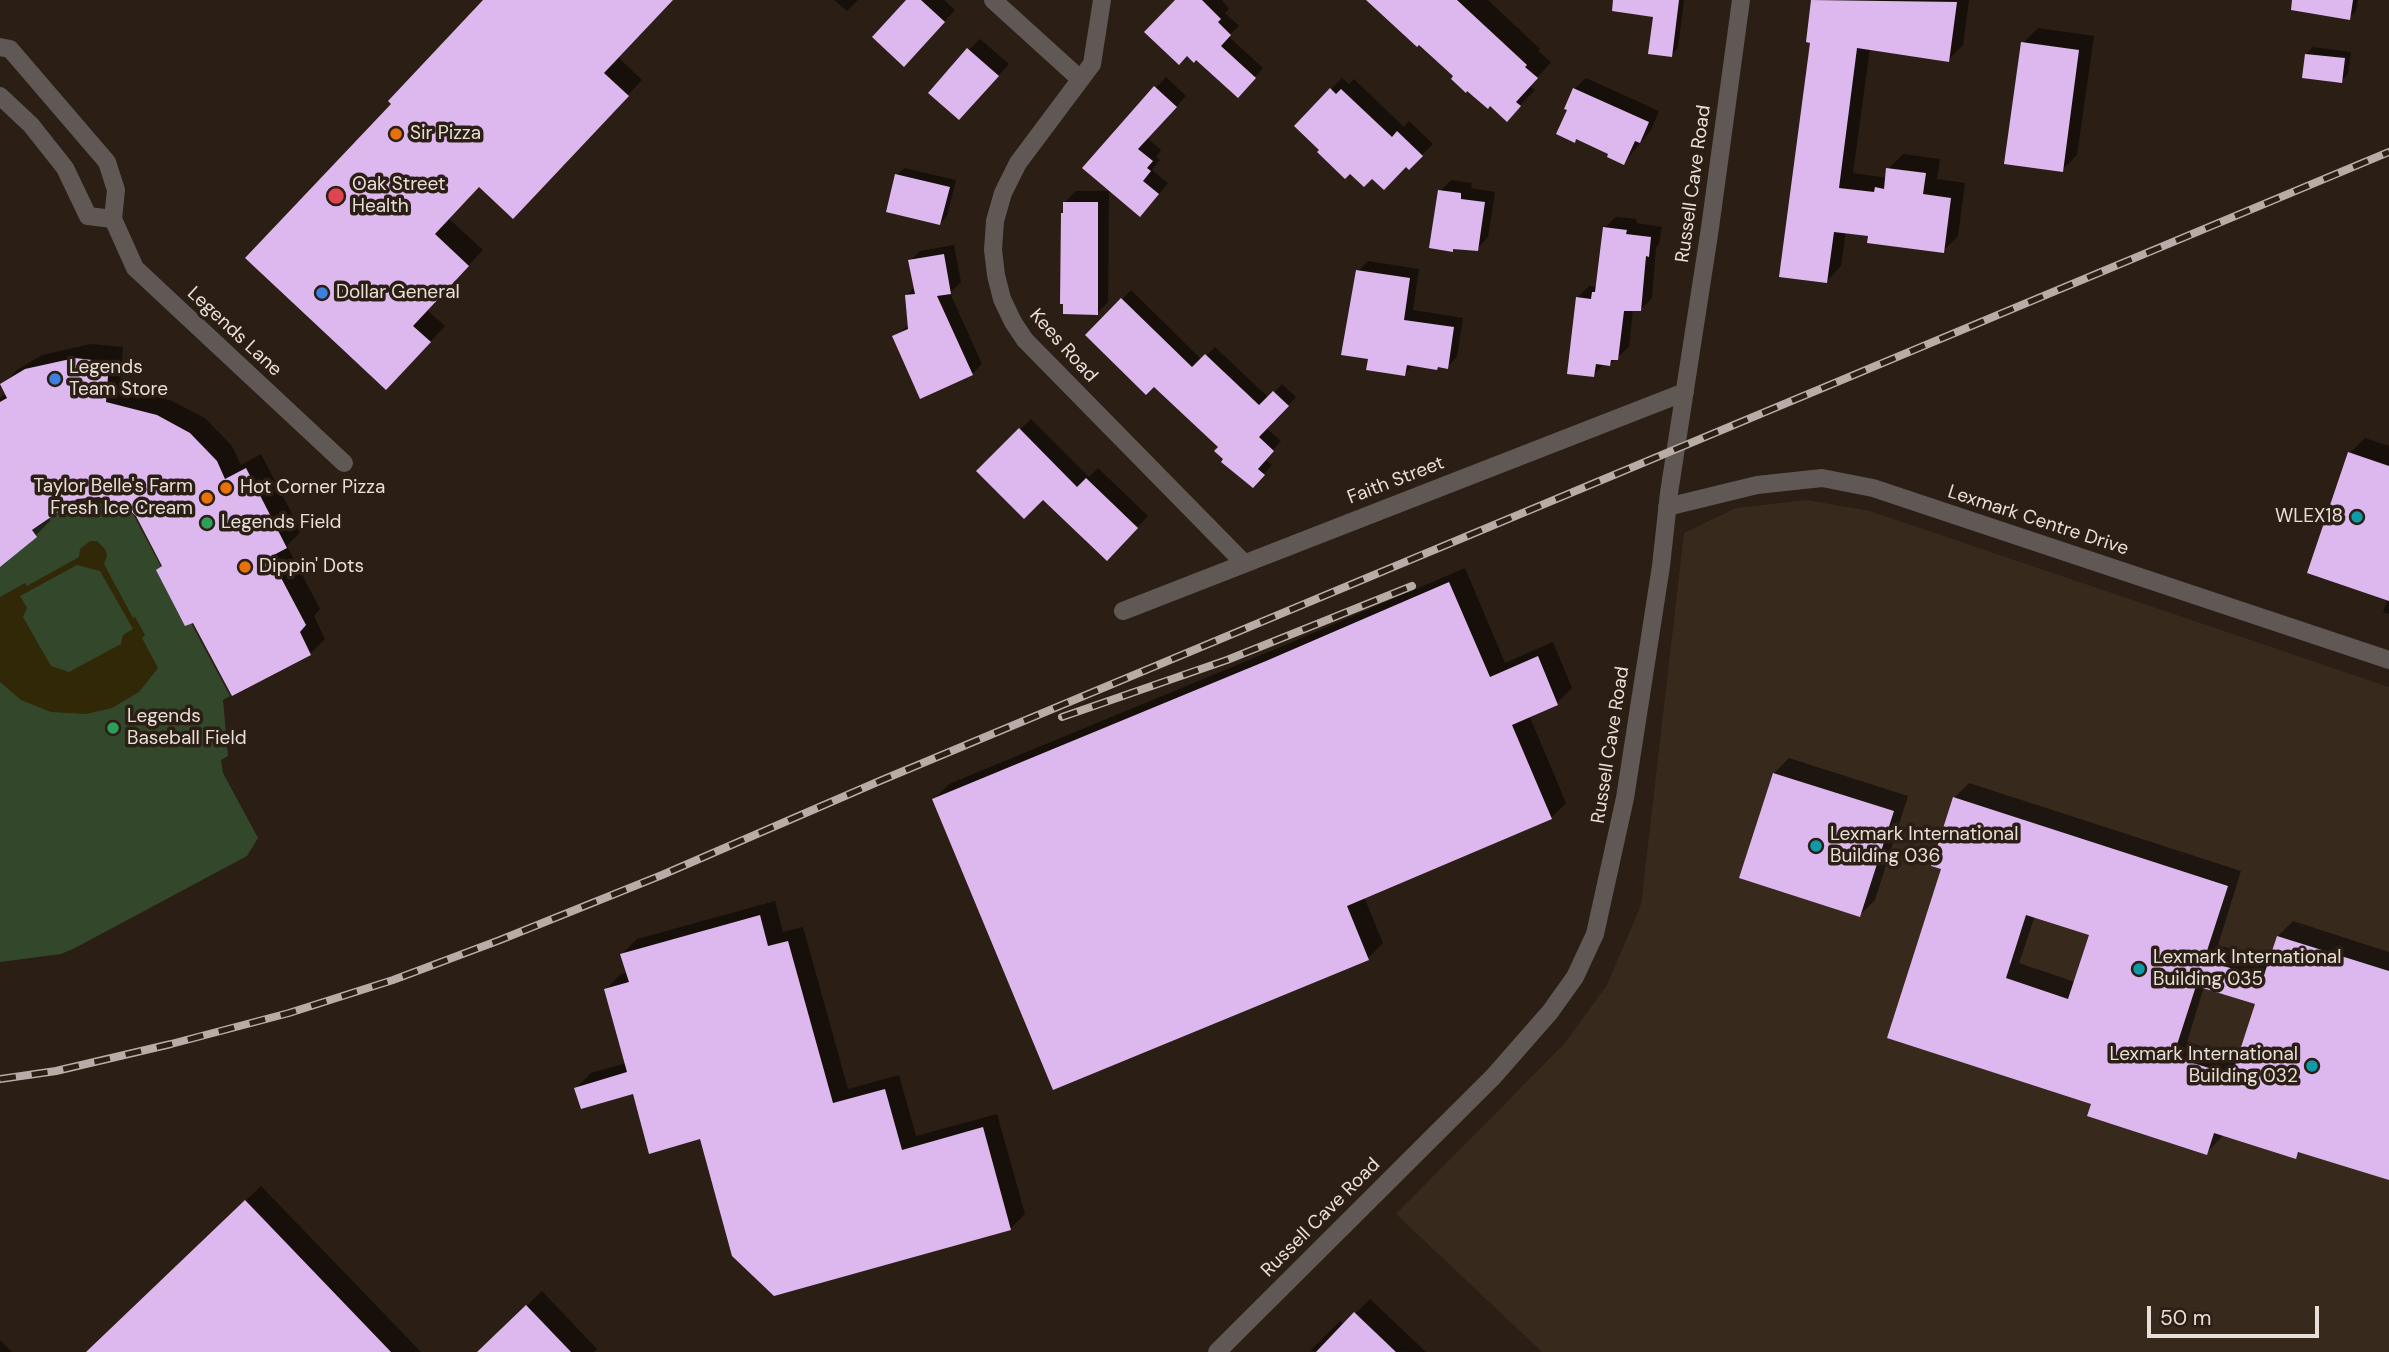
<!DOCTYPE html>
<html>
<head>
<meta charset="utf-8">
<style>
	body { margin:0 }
	#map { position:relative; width:2389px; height:1352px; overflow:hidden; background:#2b1e14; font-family:"DM Sans",sans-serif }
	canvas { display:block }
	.scale { position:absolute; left:2147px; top:1306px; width:172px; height:32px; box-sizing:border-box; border:4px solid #e9dfd9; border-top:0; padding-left:9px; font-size:21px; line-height:24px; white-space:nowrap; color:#e9dfd9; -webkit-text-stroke:5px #2b1e14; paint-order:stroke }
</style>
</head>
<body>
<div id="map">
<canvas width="2389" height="1352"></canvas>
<div class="scale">50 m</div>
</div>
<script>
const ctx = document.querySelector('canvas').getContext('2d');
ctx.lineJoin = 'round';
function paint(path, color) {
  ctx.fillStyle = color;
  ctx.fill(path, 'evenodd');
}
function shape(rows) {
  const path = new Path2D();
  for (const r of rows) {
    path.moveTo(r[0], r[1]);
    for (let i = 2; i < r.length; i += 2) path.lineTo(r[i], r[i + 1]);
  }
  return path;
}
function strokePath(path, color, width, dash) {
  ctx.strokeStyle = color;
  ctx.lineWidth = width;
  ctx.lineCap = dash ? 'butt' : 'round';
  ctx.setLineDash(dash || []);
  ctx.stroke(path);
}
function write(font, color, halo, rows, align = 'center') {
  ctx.font = font + ' "DM Sans",sans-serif';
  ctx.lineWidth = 7;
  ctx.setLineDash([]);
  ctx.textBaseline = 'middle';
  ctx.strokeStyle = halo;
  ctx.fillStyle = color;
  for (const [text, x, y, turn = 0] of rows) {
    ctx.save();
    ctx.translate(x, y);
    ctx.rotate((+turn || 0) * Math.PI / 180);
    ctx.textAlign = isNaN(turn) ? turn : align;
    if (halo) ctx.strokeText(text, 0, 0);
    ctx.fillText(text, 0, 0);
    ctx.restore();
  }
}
const industrial = shape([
	[1807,500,1870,511,2389,687,2389,1352,1542,1352,1396,1214,1565,1043,1607,985,1641,905,1684,533,1736,508]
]);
const green = shape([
	[87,499,133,514,230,696,223,700,228,756,221,760,223,773,258,838,247,856,75,948,61,954,0,962,0,558,50,517,76,503]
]);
const sand = shape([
	[90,541,97,541,105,549,107,555,104,564,133,618,135,617,145,635,142,638,158,668,139,692,112,708,86,714,51,712,21,700,0,682,0,597,25,583,27,586,79,557,80,549],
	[77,565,100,571,133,629,123,635,121,644,69,672,51,666,23,617,27,608,20,596]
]);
const shadow = shape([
	[486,0,672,0,618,57,642,80,528,201,479,185,448,218,483,250,427,310,445,326,401,373,393,104],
	[834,0,858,0,847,11],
	[908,0,944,0,955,10,915,53],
	[1178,0,1222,0,1229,9,1225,13,1239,26,1228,36,1263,68,1246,87],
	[1373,0,1488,0,1540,49,1538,51,1551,62,1530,86,1535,90,1507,119],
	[1647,0,1684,0,1678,48,1671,55,1655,16],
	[1813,0,1969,0,1963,45,1948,60,1870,48,1853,173,1887,178,1888,169,1903,154,1940,159,1937,179,1965,183,1958,236,1943,251,1870,235,1846,231,1841,266,1826,282,1812,41,1808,41],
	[2298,0,2358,0,2356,11,2349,18],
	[2038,28,2094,36,2077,155,2062,170,2023,43],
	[980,39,1009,64,970,107,969,50],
	[2313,47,2351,52,2348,74,2341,81,2306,54],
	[1166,77,1186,96,1147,138,1161,150,1156,157,1160,160,1152,170,1168,183,1150,205,1084,168],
	[1342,78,1349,84,1354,79,1404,127,1409,121,1433,144,1409,168,1406,165,1372,176,1322,150,1296,126],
	[1586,78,1659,111,1651,130,1624,163,1611,153,1577,138,1575,140,1569,110,1574,89],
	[904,168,956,180,947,216,940,224,897,175],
	[1451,180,1472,183,1471,188,1495,192,1488,237,1477,249,1455,247,1452,250,1440,191],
	[1076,191,1109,191,1108,302,1097,313,1062,214,1065,211,1065,202],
	[1616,217,1637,219,1636,223,1662,227,1659,244,1656,247,1652,298,1641,309,1633,309,1629,347,1610,364,1605,363,1593,375,1578,297,1589,286,1597,287,1604,228],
	[954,245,961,282,950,293,982,364,972,374,894,337,909,325,906,296,915,287,910,261,920,251],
	[1368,261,1419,269,1413,310,1463,318,1457,357,1447,367,1414,364,1404,374,1370,358,1358,271],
	[1131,290,1202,360,1215,347,1269,398,1282,384,1296,397,1266,428,1281,441,1265,459,1272,465,1253,485,1225,459,1221,447,1154,385,1088,335],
	[91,344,123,347,120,387,172,401,205,418,232,446,241,465,261,454,301,531,287,546,320,609,314,616,325,639,310,654,164,565,138,515,128,506,99,495,76,497,48,517,51,520,36,535,2,563,0,561,0,398,6,394,2,385,17,370,42,355],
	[1031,419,1089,477,1098,468,1148,516,1107,559,1043,498,978,471],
	[2365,438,2389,446,2389,614,2383,612,2388,599,2309,572,2350,453],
	[1465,568,1505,663,1553,642,1572,688,1557,703,1529,715,1566,803,1551,818,1364,897,1383,943,1368,958,934,799,949,784,1283,646],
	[1789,758,1908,796,1875,900,1860,915,1774,773],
	[1969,783,2241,871,2218,945,2270,961,2278,936,2293,921,2389,952,2389,1179,2301,1151,2295,1157,2223,1134,2221,1138,2206,1153,2093,1103,1889,1037,1943,868,1954,798],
	[2035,916,2091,934,2075,982,2019,963],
	[2204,987,2257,1003,2239,1058,2187,1042],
	[775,901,783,932,803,927,848,1089,899,1075,916,1136,997,1114,1025,1214,1010,1229,701,1137,634,1092,576,1088,591,1073,626,1063,606,989,621,974,628,972,622,954,637,939],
	[261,1186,421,1352,88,1352],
	[542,1291,597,1349,594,1352,479,1352],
	[1370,1299,1426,1352,1310,1351,1340,1321,1344,1325],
	[0,1340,12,1352,0,1352]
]);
const building = shape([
	[483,0,673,0,604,73,629,96,513,219,479,187,435,234,469,266,413,326,431,342,386,390,245,258,391,104,388,101],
	[906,0,921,0,945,22,904,67,872,37],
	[1175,0,1202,0,1221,19,1218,22,1231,35,1221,46,1256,78,1238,98,1196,60,1194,63,1187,56,1179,65,1144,32],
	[1366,0,1457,0,1527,65,1525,67,1538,78,1516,102,1521,106,1507,122,1490,106,1488,109,1467,91,1466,93,1451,79,1453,76,1419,45,1417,47],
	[1613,0,1679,0,1672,57,1648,54,1653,17,1612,11],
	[1811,0,1957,2,1949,62,1857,48,1839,188,1874,192,1875,187,1884,189,1886,168,1926,173,1923,194,1951,198,1944,253,1867,243,1868,236,1834,232,1827,283,1779,277,1810,43,1806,42],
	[2292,0,2353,0,2350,20,2291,10],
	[2021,42,2079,50,2063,172,2004,164],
	[967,48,999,76,959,120,928,93],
	[2305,54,2345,58,2342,83,2302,78],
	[1154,86,1177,107,1138,149,1153,161,1147,168,1151,171,1143,181,1159,194,1140,217,1082,168],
	[1330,88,1336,94,1341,89,1392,137,1397,131,1423,156,1409,170,1406,167,1384,190,1372,179,1364,187,1350,174,1345,179,1317,152,1319,150,1294,126],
	[1573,88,1649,122,1640,143,1635,141,1624,165,1607,157,1608,154,1576,139,1575,143,1556,134,1567,110,1564,109],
	[895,174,950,187,940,225,886,212],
	[1438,190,1461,193,1461,199,1485,202,1478,251,1453,249,1453,252,1429,248],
	[1063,202,1098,202,1098,315,1063,314,1063,304,1060,304,1061,213,1063,213],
	[1603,227,1627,230,1626,234,1651,237,1649,257,1646,256,1641,311,1624,311,1618,360,1611,360,1610,366,1596,364,1594,377,1567,374,1576,297,1591,299,1592,292,1595,292],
	[944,254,951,294,937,296,973,375,920,399,892,336,908,329,905,295,915,294,908,260],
	[1356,270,1410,278,1404,320,1454,327,1448,369,1438,367,1437,370,1407,365,1405,376,1366,370,1368,359,1341,355],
	[1121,298,1192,367,1205,354,1259,405,1273,391,1289,406,1259,437,1274,451,1258,469,1265,475,1253,488,1221,462,1223,459,1214,451,1218,447,1154,387,1146,395,1085,335],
	[75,358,109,362,106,402,157,415,190,433,217,461,225,479,246,468,287,548,270,557,306,625,300,632,311,655,232,696,193,623,185,626,156,570,162,566,136,516,127,508,99,497,77,499,32,530,37,537,0,567,0,402,7,398,0,384,25,369],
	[1019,428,1077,487,1086,478,1138,528,1107,561,1043,500,1024,519,976,471],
	[2348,452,2389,466,2389,601,2307,573],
	[1449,582,1490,677,1538,656,1558,705,1512,725,1552,819,1347,906,1369,960,1053,1090,932,799,1266,661],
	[1773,773,1894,811,1860,917,1739,878],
	[1953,797,2228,886,2204,960,2263,978,2277,936,2389,971,2389,1180,2298,1152,2296,1159,2214,1133,2207,1155,2087,1116,2091,1104,1887,1038,1941,869,1931,866],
	[2026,915,2089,935,2068,999,2006,978],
	[2196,986,2255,1004,2232,1075,2173,1057],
	[760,915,768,946,788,941,833,1103,885,1089,902,1150,983,1127,1011,1230,774,1296,732,1256,700,1139,649,1154,633,1094,581,1109,574,1088,627,1072,604,989,629,982,620,954],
	[245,1200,391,1352,86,1352],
	[526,1305,571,1352,477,1352],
	[1354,1312,1396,1352,1316,1352]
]);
const minor = shape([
	[993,0,1080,79],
	[1102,0,1092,64,1018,163,1003,193,995,221,993,250,996,275,1002,299,1013,322,1025,340,1243,562],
	[0,47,10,49,107,162,116,190,113,219,135,268,344,463],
	[0,96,31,125,65,168,88,216,113,219],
	[1667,507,1757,485,1822,478,1873,488,2389,660],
	[1123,611,1685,392],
	[1217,1352,1493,1077,1550,1012,1575,977,1595,934,1625,798,1661,566,1669,493,1710,228,1741,0]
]);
const rail = shape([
	[1062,717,1227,660,1412,586],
	[0,1079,56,1071,171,1044,289,1013,393,980,500,940,662,875,882,780,2389,152]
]);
const markers = [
	[396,134,7,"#e8710a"],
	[336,196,9,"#e0444e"],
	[322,293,7,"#3f7fe0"],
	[55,379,7,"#3f7fe0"],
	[226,488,7,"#e8710a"],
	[207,498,7,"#e8710a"],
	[2357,517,7,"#0f9aa8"],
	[207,523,7,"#2e9e5b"],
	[245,567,7,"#e8710a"],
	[113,728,7,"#2e9e5b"],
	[1816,846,7,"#0f9aa8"],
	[2139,969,7,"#0f9aa8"],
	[2312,1066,7,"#0f9aa8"]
];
const poiNames = [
	["Sir Pizza",410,134],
	["Oak Street",352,185],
	["Health",352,207],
	["Dollar General",336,293],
	["Legends",69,368],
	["Team Store",69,390],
	["Taylor Belle's Farm",193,487,"right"],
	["Fresh Ice Cream",193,509,"right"],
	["Hot Corner Pizza",240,488],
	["WLEX18",2343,517,"right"],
	["Legends Field",221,523],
	["Dippin' Dots",259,567],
	["Legends",127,717],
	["Baseball Field",127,739],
	["Lexmark International",1830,835],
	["Building 036",1830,857],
	["Lexmark International",2153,958],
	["Building 035",2153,980],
	["Lexmark International",2298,1055,"right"],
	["Building 032",2298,1077,"right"]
];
const streetNames = [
	["Russell Cave Road",1694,184,-82],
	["Legends Lane",234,332,43],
	["Kees Road",1063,346,48],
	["Faith Street",1396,481,-21],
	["Lexmark Centre Drive",2038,521,18],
	["Russell Cave Road",1611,745,-81],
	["Russell Cave Road",1321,1218,-45]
];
paint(industrial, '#38291d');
paint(green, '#33472b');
paint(sand, '#302807');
paint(shadow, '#0007');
paint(building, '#ddb8ef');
strokePath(minor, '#605854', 18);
strokePath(rail, '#b8ada6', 8);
strokePath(rail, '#2b1e14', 5, [16]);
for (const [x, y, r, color] of markers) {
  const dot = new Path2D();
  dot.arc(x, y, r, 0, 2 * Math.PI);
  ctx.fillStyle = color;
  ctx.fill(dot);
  strokePath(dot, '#2b1e14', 2.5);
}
write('19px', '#e9dfd9', '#2b1e14', poiNames, 'left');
write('19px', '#e9dfd9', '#2b1e14', streetNames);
</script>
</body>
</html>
